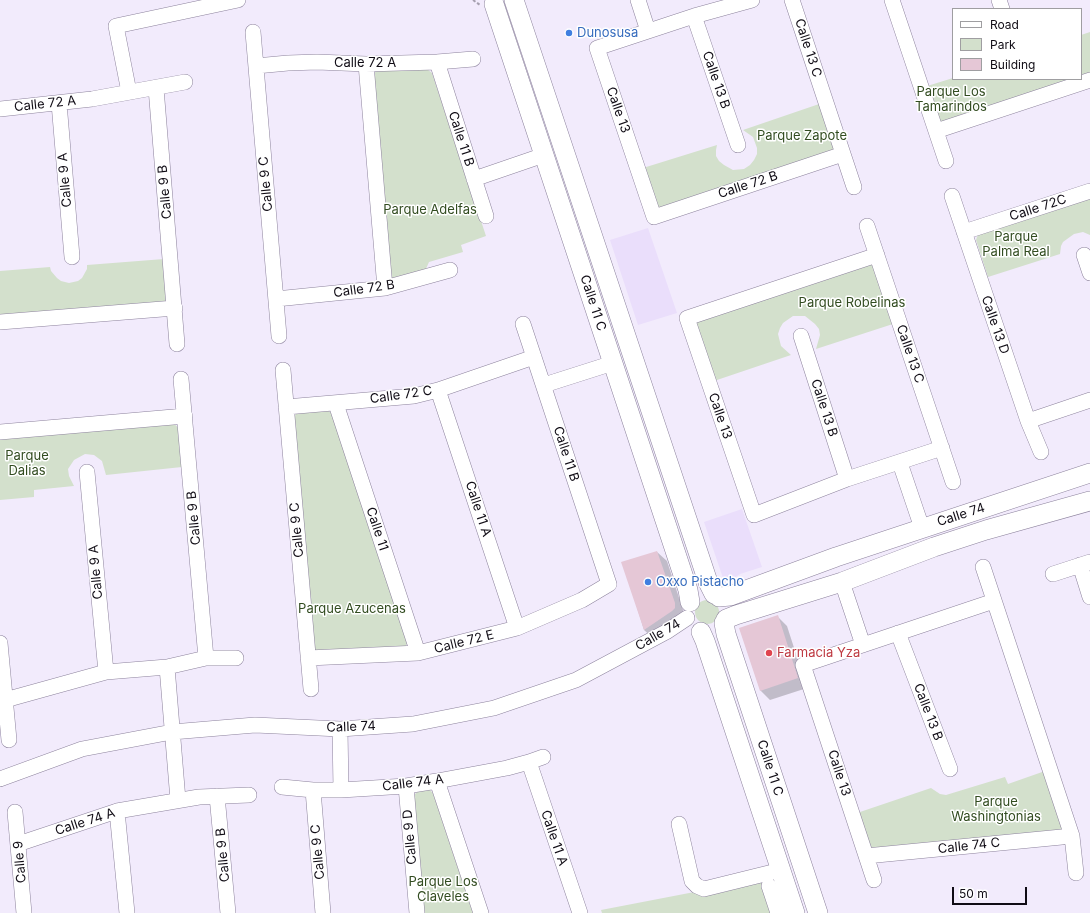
<!DOCTYPE html>
<html>
<head>
<meta charset="utf-8">
<style>
	body { margin:0 }
	#map { position:relative; width:1090px; height:913px; overflow:hidden; background:#f2ebfc; font-family:Inter,sans-serif }
	canvas { display:block }
	.legend { position:absolute; left:952px; top:8px; width:130px; height:72px; box-sizing:border-box; background:#fff; border:1px solid #9f9ea1; margin:0; padding:5px 7px; list-style:none; font-size:12px; color:#100c15 }
	.legend li { display:flex; align-items:center; gap:8px; height:20px }
	.legend b { width:20px; border:1px solid #9f9ea1 }
	.scale { position:absolute; left:952px; top:887px; width:75px; height:18px; box-sizing:border-box; border:2px solid #100c15; border-top:0; padding-left:5px; font-size:12px; line-height:14px; white-space:nowrap; color:#100c15; -webkit-text-stroke:3px #fff; paint-order:stroke }
</style>
</head>
<body>
<div id="map">
<canvas width="1090" height="913"></canvas>
<ul class="legend">
<li><b style="height:5px;background:#fff"></b>Road</li>
<li><b style="height:11px;background:#d3e0cc"></b>Park</li>
<li><b style="height:11px;background:#e5c7d6"></b>Building</li>
</ul>
<div class="scale">50 m</div>
</div>
<script>
const ctx = document.querySelector('canvas').getContext('2d');
ctx.lineJoin = 'round';
function paint(path, color) {
  ctx.fillStyle = color;
  ctx.fill(path, 'evenodd');
}
function shape(rows) {
  const path = new Path2D();
  for (const r of rows) {
    if (r.length === 3) {
      path.moveTo(r[0] + r[2], r[1]);
      path.arc(r[0], r[1], r[2], 0, 2 * Math.PI);
      continue;
    }
    path.moveTo(r[0], r[1]);
    for (let i = 2; i < r.length; i += 2) path.lineTo(r[i], r[i + 1]);
  }
  return path;
}
function strokePath(path, color, width, dash) {
  ctx.strokeStyle = color;
  ctx.lineWidth = width;
  ctx.lineCap = dash ? 'butt' : 'round';
  ctx.setLineDash(dash || []);
  ctx.stroke(path);
}
function write(font, color, halo, rows, align = 'center') {
  ctx.font = font + ' Inter,sans-serif';
  ctx.lineWidth = 3;
  ctx.setLineDash([]);
  ctx.textBaseline = 'middle';
  ctx.strokeStyle = halo;
  ctx.fillStyle = color;
  for (const [text, x, y, turn = 0] of rows) {
    ctx.save();
    ctx.translate(x, y);
    ctx.rotate((+turn || 0) * Math.PI / 180);
    ctx.textAlign = isNaN(turn) ? turn : align;
    if (halo) ctx.strokeText(text, 0, 0);
    ctx.fillText(text, 0, 0);
    ctx.restore();
  }
}
const built = shape([
	[648,228,677,313,638,325,610,240],
	[742,509,762,567,740,574,725,584,704,522]
]);
const green = shape([
	[1090,32,1090,74,1081,77,1081,35],
	[427,69,432,73,486,236,461,245,463,252,429,262,425,271,396,281,390,276,373,75,377,70],
	[953,78,953,79,1074,79,941,123,924,87],
	[822,103,834,151,661,209,655,206,643,168,717,145,716,150,716,156,719,161,724,165,733,170,744,169,750,165,754,160,757,154,757,148,753,137,743,130],
	[1090,197,1090,235,1083,232,1074,234,1063,242,1061,246,1060,254,988,277,976,240,978,234],
	[164,259,168,297,164,302,0,316,0,271,50,267,51,271,57,278,61,281,69,283,78,281,82,278,87,269,87,265],
	[870,262,876,265,896,323,816,349,820,335,819,329,815,324,805,316,793,316,783,323,780,328,778,334,781,346,791,355,714,381,695,326,698,320],
	[326,410,332,413,408,642,404,649,318,652,313,648,293,417,298,412],
	[174,424,179,428,182,467,106,475,102,461,94,455,85,454,74,460,68,469,69,476,74,486,34,490,34,497,0,500,0,438],
	[707,612,12],
	[1045,771,1064,826,1060,832,874,850,869,846,857,813,931,788,940,794,946,795,1005,777,1008,784],
	[429,789,433,793,473,913,423,913,413,796,418,791],
	[767,878,779,913,602,913,601,910]
]);
const shadow = shape([
	[657,552,667,561,684,613,654,639,644,630,623,563],
	[777,616,787,626,807,688,770,700,760,690]
]);
const building = shape([
	[657,551,675,603,675,608,672,611,644,630,621,562],
	[778,615,798,678,760,691,739,628]
]);
const path = shape([
	[473,0,480,5]
]);
const minor = shape([
	[638,0,648,31],
	[752,0,694,16,597,48,654,217,843,154],
	[792,0,854,187],
	[892,0,946,161],
	[999,0,1002,9],
	[694,16,738,145],
	[253,32,279,336],
	[437,62,486,216],
	[366,64,385,288],
	[256,66,288,63,317,62,366,64,437,62,473,59],
	[156,88,177,344],
	[129,92,116,26,238,0],
	[59,103,72,257],
	[0,109,92,99,185,82],
	[936,131,1090,80],
	[474,179,544,155],
	[952,196,1028,421,1041,452],
	[867,226,953,482],
	[964,232,1090,191],
	[877,255,687,318,754,515,847,479,942,448],
	[1084,255,1090,273],
	[276,299,385,288,450,270],
	[0,322,175,308],
	[801,336,847,479],
	[283,370,311,689],
	[181,379,206,658],
	[544,385,613,363],
	[438,390,517,628],
	[336,404,418,653],
	[286,407,414,396,438,390,534,357],
	[1028,421,1090,400],
	[0,432,185,416],
	[900,463,922,528],
	[87,472,106,672],
	[1080,565,1090,597],
	[983,567,1072,836,1076,873],
	[1053,574,1090,562],
	[842,582,863,645],
	[898,633,950,769],
	[0,643,9,740],
	[308,658,418,653,517,628,582,600,609,584,523,324],
	[167,667,178,800],
	[5,700,106,672,167,667,206,658,236,658],
	[340,729,341,790],
	[529,762,580,913],
	[0,779,82,749,172,732,255,725,340,729,413,724,494,708,576,680,666,632,687,618],
	[437,781,481,913],
	[406,786,417,913],
	[282,787,313,790,341,790,406,786,437,781,507,768,529,762,543,757],
	[313,790,323,913],
	[217,796,228,913],
	[117,811,127,913],
	[15,812,24,913],
	[679,824,692,881,697,886,704,889,781,870],
	[18,844,117,811,199,797,249,795],
	[866,856,1072,836],
	[874,880,803,665,994,601],
	[769,886,778,913]
]);
const major = shape([
	[514,0,708,582,714,594],
	[494,4,688,590,690,602],
	[719,597,730,596,836,557,1090,473],
	[726,619,736,615,842,582,934,547,986,530,1090,501],
	[724,623,726,634,818,913],
	[701,632,705,641,795,913]
]);
const markers = [
	[569,33,4,"#3f7fe0"],
	[648,582,4,"#3f7fe0"],
	[769,653,4,"#e0444e"]
];
const shopNames = [
	["Dunosusa",577,33],
	["Oxxo Pistacho",656,582]
];
const streetNames = [
	["Calle 13 C",808,48,72],
	["Calle 72 A",365,63],
	["Calle 13 B",716,80,71],
	["Calle 72 A",45,104,-6],
	["Calle 13",618,110,71],
	["Calle 11 B",461,139,72],
	["Calle 9 A",65,180,-95],
	["Calle 9 C",266,184,-95],
	["Calle 72 B",748,185,-18],
	["Calle 9 B",165,192,-95],
	["Calle 72C",1038,208,-18],
	["Calle 72 B",364,289,-8],
	["Calle 11 C",593,303,72],
	["Calle 13 D",995,325,71],
	["Calle 13 C",910,354,71],
	["Calle 72 C",401,395,-8],
	["Calle 13 B",824,408,72],
	["Calle 13",720,416,71],
	["Calle 11 B",566,454,72],
	["Calle 11 A",478,509,72],
	["Calle 74",961,515,-18],
	["Calle 9 B",194,518,-95],
	["Calle 11",377,529,72],
	["Calle 9 C",297,530,-95],
	["Calle 9 A",96,572,-95],
	["Calle 74",658,635,-30],
	["Calle 72 E",464,642,-14],
	["Calle 13 B",928,712,69],
	["Calle 74",351,727,-2],
	["Calle 11 C",770,768,72],
	["Calle 13",839,773,72],
	["Calle 74 A",413,783,-7],
	["Calle 74 A",85,822,-18],
	["Calle 9 D",410,837,-95],
	["Calle 11 A",554,838,71],
	["Calle 74 C",969,846,-6],
	["Calle 9 C",318,852,-95],
	["Calle 9 B",223,855,-95],
	["Calle 9",20,862,-95]
];
const parkNames = [
	["Parque Los",951,92],
	["Tamarindos",951,107],
	["Parque Zapote",802,136],
	["Parque Adelfas",430,210],
	["Parque",1016,237],
	["Palma Real",1016,252],
	["Parque Robelinas",852,303],
	["Parque",27,456],
	["Dalias",27,471],
	["Parque Azucenas",352,609],
	["Parque",996,802],
	["Washingtonias",996,817],
	["Parque Los",443,882],
	["Claveles",443,897]
];
const healthNames = [
	["Farmacia Yza",777,653]
];
paint(built, '#eadefb');
paint(green, '#d3e0cc');
paint(shadow, '#0003');
paint(building, '#e5c7d6');
strokePath(minor, '#8d839d', 16);
strokePath(major, '#8d839d', 20);
strokePath(path, '#a59fae', 2, [3, 2]);
strokePath(minor, '#fff', 15);
strokePath(major, '#fff', 19);
for (const [x, y, r, color] of markers) {
  const dot = new Path2D();
  dot.arc(x, y, r, 0, 2 * Math.PI);
  ctx.fillStyle = color;
  ctx.fill(dot);
  strokePath(dot, '#fff', 1.5);
}
write('13px', '#366cbe', '#fff', shopNames, 'left');
write('13px', '#100c15', '#fff', streetNames);
write('13px', '#324c20', '#fff', parkNames);
write('13px', '#be3a42', '#fff', healthNames, 'left');
</script>
</body>
</html>
